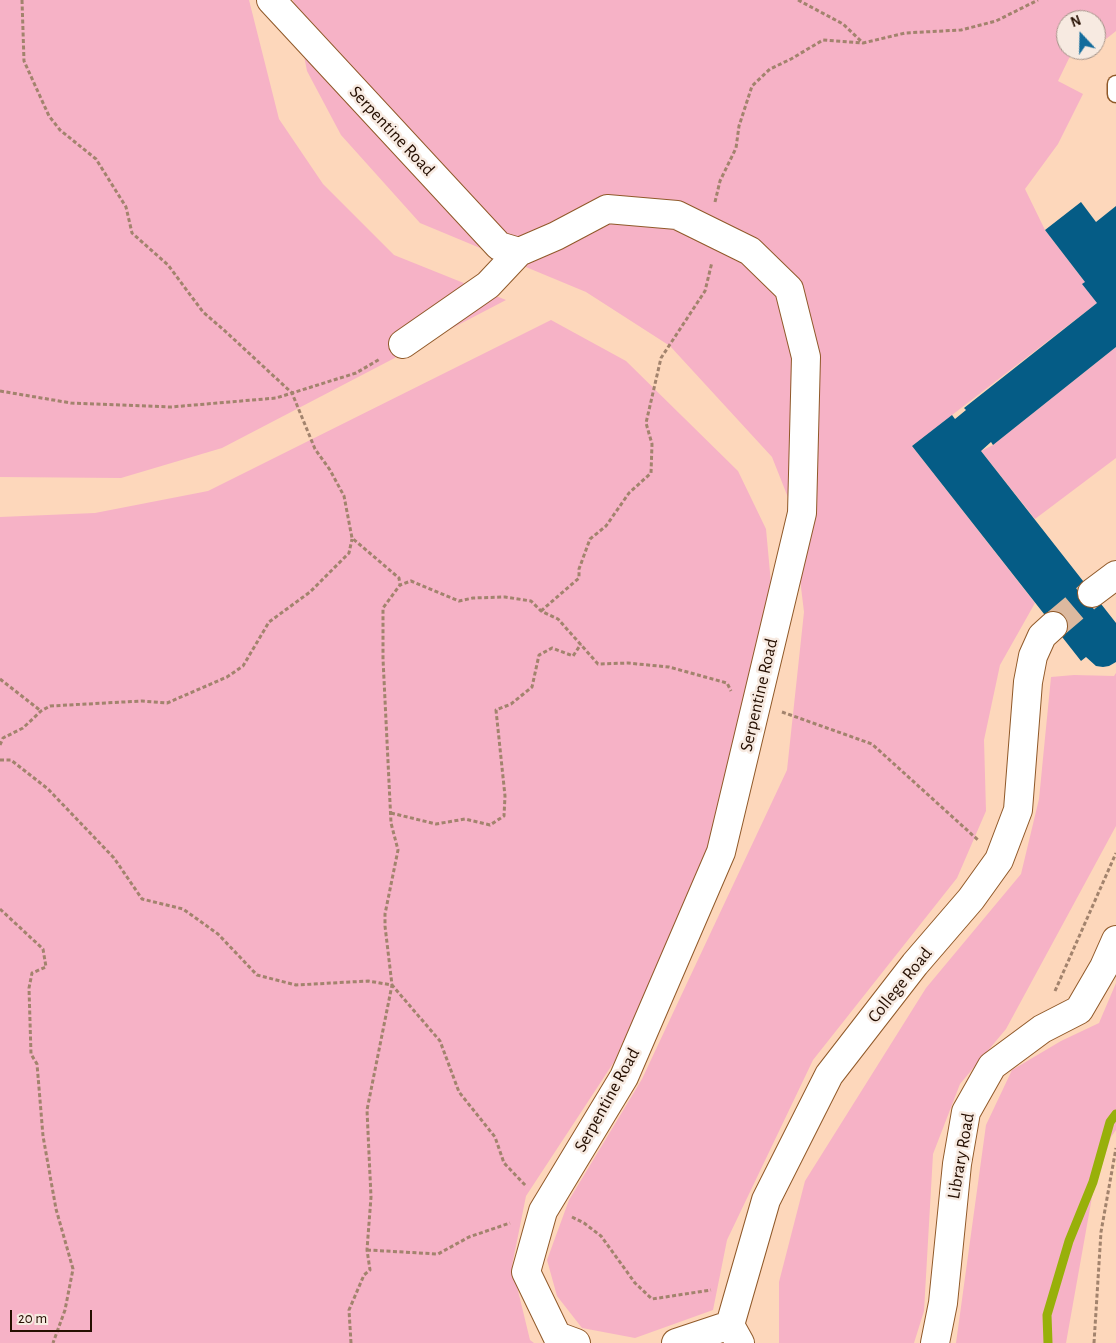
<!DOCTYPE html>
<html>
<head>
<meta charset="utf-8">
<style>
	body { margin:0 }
	#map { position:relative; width:1116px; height:1343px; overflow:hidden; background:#fdd7bb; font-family:"Alegreya Sans",sans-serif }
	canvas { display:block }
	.north { position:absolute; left:1056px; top:10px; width:50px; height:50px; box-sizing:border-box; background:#f7eae1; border:1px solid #a39287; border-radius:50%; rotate:339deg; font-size:14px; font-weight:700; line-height:20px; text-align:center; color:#240e00 }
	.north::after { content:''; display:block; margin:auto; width:18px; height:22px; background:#136c9c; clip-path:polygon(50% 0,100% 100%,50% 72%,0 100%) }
	.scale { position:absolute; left:10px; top:1310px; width:82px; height:22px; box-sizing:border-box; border:2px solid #240e00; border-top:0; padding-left:6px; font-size:15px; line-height:18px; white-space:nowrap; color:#240e00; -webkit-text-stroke:4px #f7eae1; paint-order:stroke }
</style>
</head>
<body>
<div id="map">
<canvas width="1116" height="1343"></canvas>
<div class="north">N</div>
<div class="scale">20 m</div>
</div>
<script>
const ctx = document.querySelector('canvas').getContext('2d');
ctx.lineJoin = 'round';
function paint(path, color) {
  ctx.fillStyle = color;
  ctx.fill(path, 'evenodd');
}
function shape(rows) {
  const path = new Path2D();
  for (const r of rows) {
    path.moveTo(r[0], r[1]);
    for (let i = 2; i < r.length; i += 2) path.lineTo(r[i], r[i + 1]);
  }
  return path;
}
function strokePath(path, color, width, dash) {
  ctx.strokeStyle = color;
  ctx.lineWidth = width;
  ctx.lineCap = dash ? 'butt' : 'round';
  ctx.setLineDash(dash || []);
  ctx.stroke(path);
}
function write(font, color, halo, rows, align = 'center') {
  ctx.font = font + ' "Alegreya Sans",sans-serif';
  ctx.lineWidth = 5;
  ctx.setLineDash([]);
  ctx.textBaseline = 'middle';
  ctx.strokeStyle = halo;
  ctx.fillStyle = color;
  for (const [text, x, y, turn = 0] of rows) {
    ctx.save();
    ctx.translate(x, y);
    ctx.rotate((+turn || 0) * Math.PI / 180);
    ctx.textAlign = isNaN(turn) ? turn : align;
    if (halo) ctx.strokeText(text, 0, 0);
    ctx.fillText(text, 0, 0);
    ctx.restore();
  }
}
const green = shape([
	[0,0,249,0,279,119,323,184,394,255,506,300,222,448,121,478,0,477],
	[293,0,1116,0,1116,31,1106,39,1101,28,1096,32,1096,20,1066,20,1066,50,1073,50,1058,81,1083,94,1058,144,1025,189,1045,230,1085,282,1097,303,912,446,1035,603,1000,665,984,740,986,811,957,878,813,1060,727,1240,713,1310,635,1338,582,1328,557,1296,547,1260,569,1200,642,1079,787,770,804,612,791,505,772,457,670,346,586,292,420,223,341,135,307,71],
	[551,320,626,361,738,471,766,529,773,605,742,776,614,1062,526,1196,512,1266,530,1340,534,1343,0,1343,0,517,95,513,208,491],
	[1116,347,1116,458,1035,519,981,451,993,445],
	[1116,673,1116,826,1006,1029,960,1084,933,1154,924,1311,914,1343,779,1343,779,1282,805,1181,926,988,1021,874,1039,799,1051,677,1074,675,1114,676],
	[1116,983,1116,1130,1111,1137,1092,1197,1066,1343,956,1343,986,1125,1012,1070,1061,1041,1099,1023]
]);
const stream = shape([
	[1048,1343,1047,1315,1069,1241,1093,1182,1110,1122,1116,1114]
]);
const building = shape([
	[1081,202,1096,222,1116,206,1116,347,993,445,991,442,981,451,1116,623,1116,662,1109,666,1103,667,1096,666,1086,657,1081,661,912,446,952,415,955,419,966,410,964,408,1097,303,1082,284,1085,282,1045,230]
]);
const minorTunnel = shape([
	[1053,626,1092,593]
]);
const path = shape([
	[22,0,24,61,49,116,60,130,96,159,126,207,132,233,168,265,203,312,225,331,292,393,315,449,330,470,344,496,352,538,399,578,400,585,411,581,459,601,473,598,505,597,531,601,541,611,558,619,598,664,628,663,669,667,727,683,731,691],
	[798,0,843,24,863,43,905,33,961,30,996,21,1038,0],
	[715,202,720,181,736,148,739,126,752,86,770,69,791,59,823,40,863,43],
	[0,391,71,403,171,407,276,398,356,373,380,359],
	[541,611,579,578,579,569,590,539,606,526,629,493,651,473,652,444,646,423,661,358,705,291,712,262],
	[0,679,41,711],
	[782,712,872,744,978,840],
	[0,745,3,738,23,728,41,711,50,706,142,701,167,703,227,677,243,666,269,622,310,592,349,553,352,539],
	[0,760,11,760,48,789,114,858,142,899,183,909,218,934,257,975,296,985,368,981,392,985,440,1041,459,1092,495,1137,504,1163,526,1186],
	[391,813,436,824,465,819,490,825,504,816,505,796,496,710,511,704,532,687,539,655,552,648,573,656,581,644],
	[0,909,43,949,46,967,32,973,29,988,31,1054,37,1064,43,1136,56,1209,73,1269,65,1310,53,1343],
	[1055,991,1116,853],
	[572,1217,584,1223,601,1236,635,1283,652,1299,711,1290],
	[367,1250,438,1254,469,1237,510,1223],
	[351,1343,349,1310,364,1275,370,1270,367,1250,371,1197,367,1110,392,985,385,926,385,914,398,850,391,823,383,659,383,608,400,585],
	[1094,1343,1101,1232,1116,1148]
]);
const service = shape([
	[1116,84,1116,94]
]);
const minor = shape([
	[271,0,499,246,519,252],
	[403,344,488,285,519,252,556,236,607,209,677,215,750,251,789,289,806,357,802,513,721,852,624,1077,543,1211,526,1272,557,1336,576,1343],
	[1092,593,1116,575],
	[676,1343,730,1325],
	[740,1343,730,1325,766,1200,829,1075,915,964,971,899,999,860,1018,810,1028,682,1033,656,1042,636,1053,626],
	[935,1343,943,1303,957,1164,966,1112,992,1066,1042,1029,1079,1010,1104,967,1116,940]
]);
const streetNames = [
	["Serpentine Road",392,131,47],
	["Serpentine Road",759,695,-77],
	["College Road",900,985,-51],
	["Serpentine Road",607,1100,-61],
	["Library Road",961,1156,-80]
];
paint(green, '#f6b2c6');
strokePath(stream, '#98b00a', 9);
paint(building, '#055c86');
strokePath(minorTunnel, '#dcb99f', 28, [28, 14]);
strokePath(service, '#905929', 19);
strokePath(minor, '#905929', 30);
strokePath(path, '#a2836d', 3, [4, 2.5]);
strokePath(service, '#fff', 16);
strokePath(minor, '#fff', 28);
write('18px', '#240e00', '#f7eae1', streetNames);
</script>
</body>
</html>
